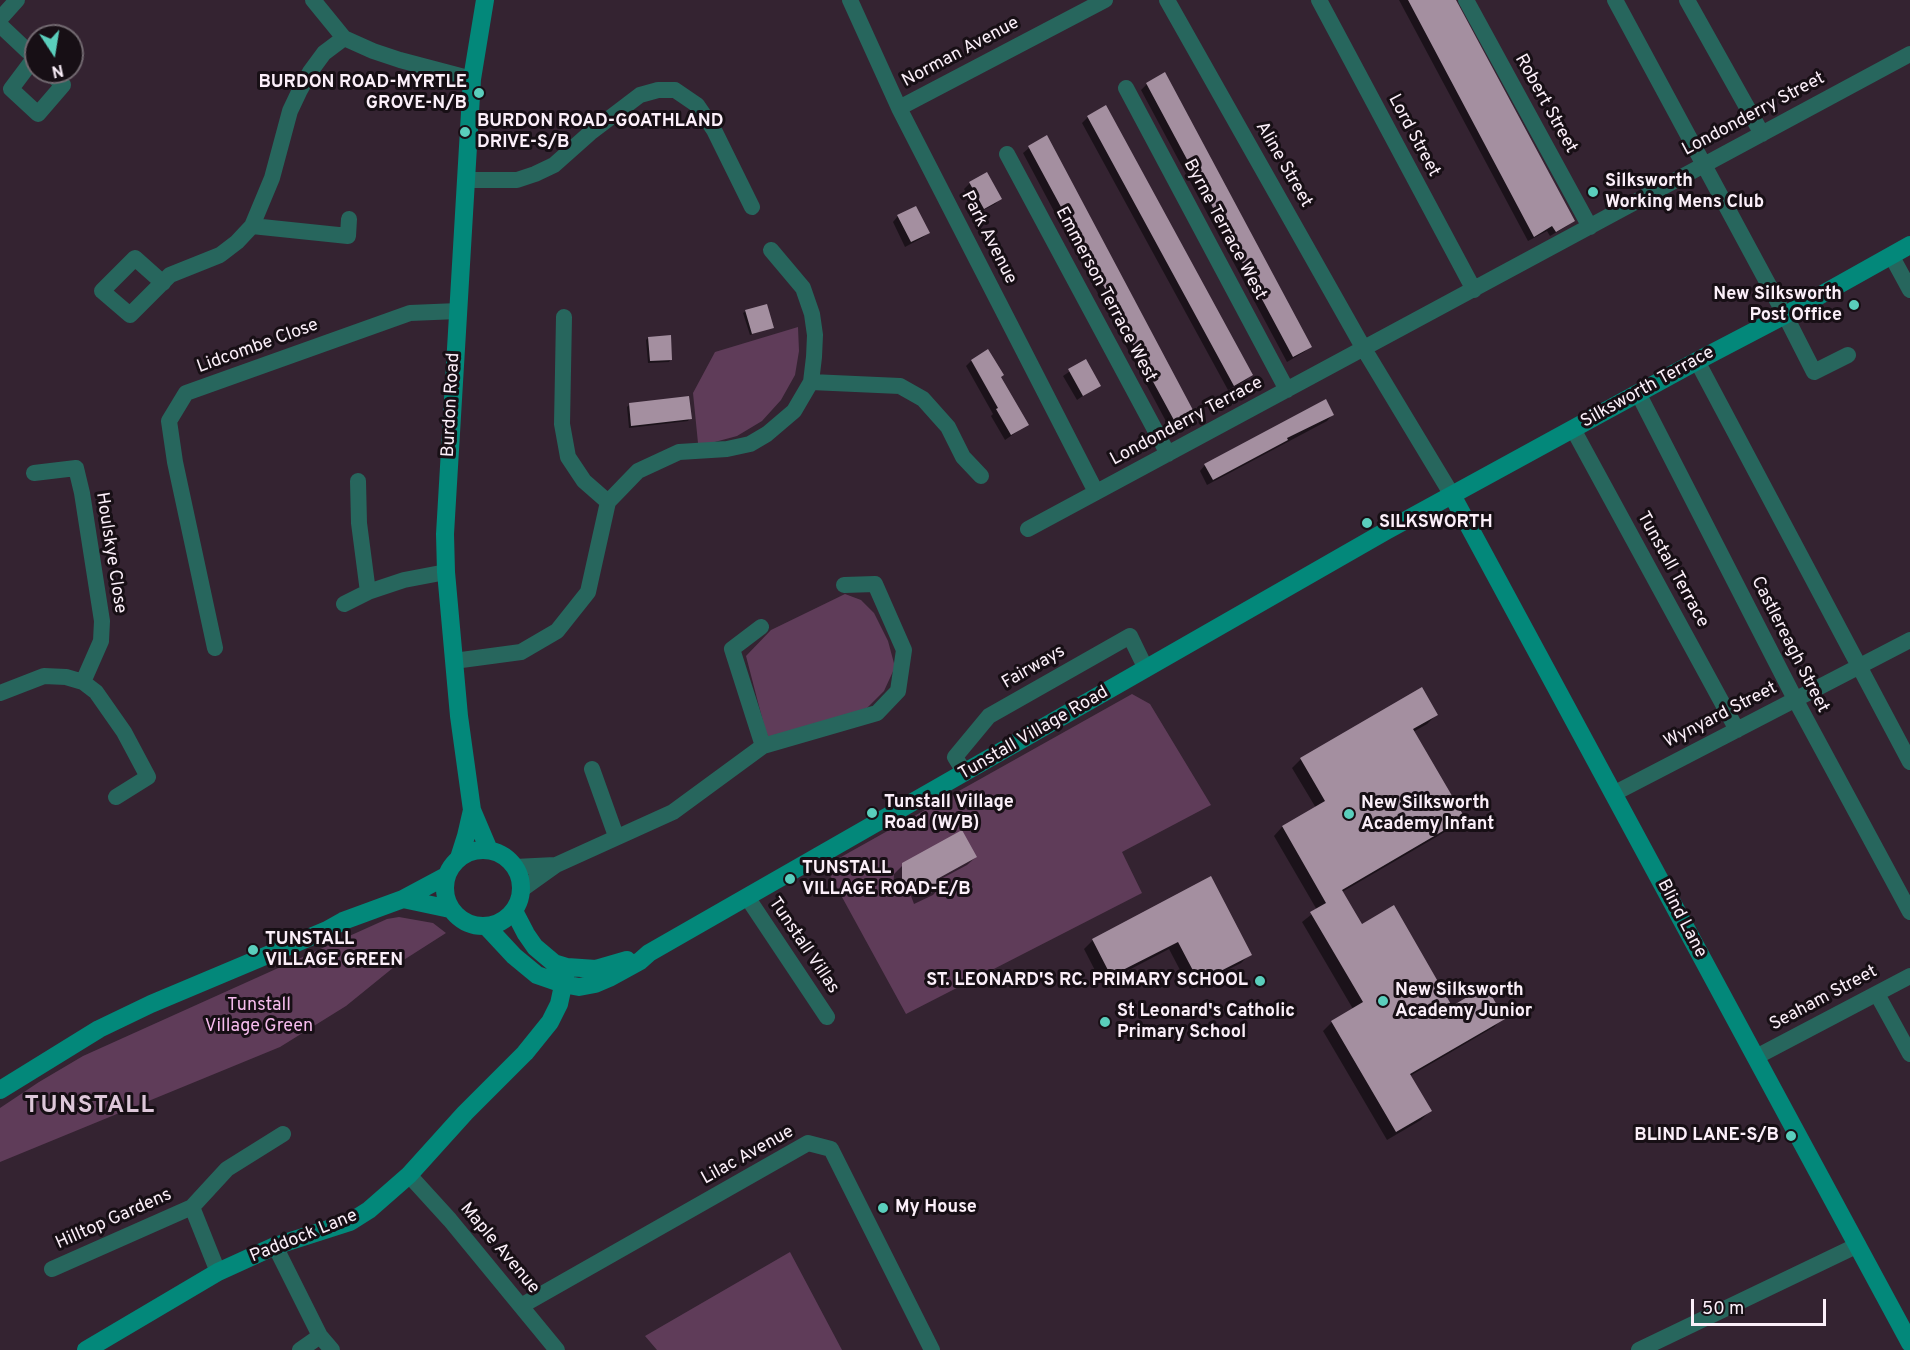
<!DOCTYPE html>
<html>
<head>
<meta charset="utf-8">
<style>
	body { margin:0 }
	#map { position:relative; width:1910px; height:1350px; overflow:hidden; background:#342331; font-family:Overpass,sans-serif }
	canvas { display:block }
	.north { position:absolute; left:24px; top:24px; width:60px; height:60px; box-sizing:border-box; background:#170f15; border:2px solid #726970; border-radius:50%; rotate:168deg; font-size:16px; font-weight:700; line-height:24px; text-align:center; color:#fbeff9 }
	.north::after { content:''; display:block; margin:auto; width:21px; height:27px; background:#5acebc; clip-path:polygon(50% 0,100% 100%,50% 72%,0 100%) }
	.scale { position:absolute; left:1691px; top:1299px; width:135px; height:27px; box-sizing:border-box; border:3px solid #fbeff9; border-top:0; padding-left:8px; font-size:18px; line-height:21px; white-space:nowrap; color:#fbeff9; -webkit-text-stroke:4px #170f15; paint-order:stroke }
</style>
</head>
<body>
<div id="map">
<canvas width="1910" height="1350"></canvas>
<div class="north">N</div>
<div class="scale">50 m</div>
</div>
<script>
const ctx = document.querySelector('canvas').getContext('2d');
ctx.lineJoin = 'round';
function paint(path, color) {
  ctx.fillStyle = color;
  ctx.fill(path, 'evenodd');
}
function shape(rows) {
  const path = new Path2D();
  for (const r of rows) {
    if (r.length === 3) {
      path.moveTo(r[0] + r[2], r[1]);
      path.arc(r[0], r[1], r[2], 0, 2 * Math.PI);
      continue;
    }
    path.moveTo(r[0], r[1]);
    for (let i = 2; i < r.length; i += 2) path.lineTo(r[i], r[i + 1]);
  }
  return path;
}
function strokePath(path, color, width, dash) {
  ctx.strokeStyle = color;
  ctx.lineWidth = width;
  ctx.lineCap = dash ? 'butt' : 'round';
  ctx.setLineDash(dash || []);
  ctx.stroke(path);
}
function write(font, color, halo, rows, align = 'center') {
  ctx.font = font + ' Overpass,sans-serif';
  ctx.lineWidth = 6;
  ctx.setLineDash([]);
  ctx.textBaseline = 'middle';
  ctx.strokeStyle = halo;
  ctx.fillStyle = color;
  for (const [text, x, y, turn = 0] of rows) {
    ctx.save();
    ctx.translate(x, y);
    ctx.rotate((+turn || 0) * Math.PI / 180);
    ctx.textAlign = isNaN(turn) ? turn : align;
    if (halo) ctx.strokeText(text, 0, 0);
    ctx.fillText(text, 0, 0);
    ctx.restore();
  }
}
const green = shape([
	[798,327,799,351,795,375,781,400,762,421,737,436,711,443,698,443,693,393,715,352],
	[845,594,861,600,874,613,888,641,895,667,884,691,867,708,771,740,766,733,746,656,771,630],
	[1132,694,1150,704,1211,805,1122,852,1142,893,906,1014,825,866],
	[399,917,433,923,446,933,399,963,346,1006,280,1047,0,1162,0,1108,39,1082,83,1056,387,919],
	[790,1252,842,1350,657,1350,645,1336]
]);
const shadow = shape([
	[1399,0,1455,0,1573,221,1567,226,1550,236,1547,231,1528,241],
	[1147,84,1310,347,1304,352,1287,362,1141,90],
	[1088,117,1251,375,1245,381,1228,390,1082,123],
	[1047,138,1193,412,1187,417,1169,427,1023,153,1029,148],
	[970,183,1000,199,995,204,978,213,964,189],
	[898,216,928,233,922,238,905,247,893,222],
	[746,311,772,327,750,335,743,313],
	[648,338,671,359,669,362,648,363,646,340],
	[971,361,999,378,1027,425,1005,440,991,416,993,414,966,366],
	[1085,361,1099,385,1077,400,1063,376],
	[629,405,690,418,688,421,629,428,627,407],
	[1332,415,1327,421,1207,485,1200,471,1205,465],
	[1436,715,1427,724,1413,732,1463,818,1455,826,1342,892,1361,926,1452,1008,1503,1018,1494,1027,1410,1076,1430,1111,1421,1120,1387,1140,1323,1031,1332,1022,1353,1009,1302,922,1317,910,1274,836,1282,827,1316,808,1292,768,1301,759],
	[976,857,967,865,939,880,941,886,933,895,914,904,911,896,893,890,894,874,903,865],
	[1211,879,1250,954,1241,963,1190,989,1169,949,1102,984,1084,949,1093,940]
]);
const building = shape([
	[1408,0,1456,0,1575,221,1556,232,1552,226,1534,237],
	[1165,72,1312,347,1293,357,1146,83],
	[1106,105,1253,375,1234,386,1087,116],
	[1047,135,1194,412,1175,422,1132,343,1134,342,1114,305,1028,146],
	[987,172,1002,199,984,209,969,182],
	[916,206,930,233,911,242,897,215],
	[767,304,774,328,752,334,745,310],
	[671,335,672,360,650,361,648,337],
	[988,349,1004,375,1001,377,1029,425,1011,435,996,409,998,408,971,360],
	[1086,359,1101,386,1083,396,1068,369],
	[689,396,692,419,631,426,629,403],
	[1326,399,1334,415,1287,438,1288,440,1213,480,1204,464],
	[1422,687,1438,715,1413,729,1465,818,1342,890,1362,924,1394,905,1452,1006,1486,986,1505,1019,1410,1074,1432,1111,1396,1132,1331,1021,1363,1002,1310,912,1326,903,1282,826,1325,801,1300,758],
	[962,830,977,857,939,878,943,887,923,896,920,887,902,881,902,863],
	[1211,876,1252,955,1199,982,1178,942,1111,976,1092,939]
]);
const street = shape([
	[313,0,344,38,373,51,400,60,472,79],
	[850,0,899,108,1096,492],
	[1167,0,1364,349,1452,495],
	[1319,0,1474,290],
	[1466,0,1590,227],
	[1615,0,1779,304],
	[1687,0,1762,134],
	[0,19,17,0],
	[0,25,36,59],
	[35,57,11,89,38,114,63,85,50,72],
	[1126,88,1287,390],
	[899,108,1105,0],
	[1007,154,1168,454],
	[467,180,517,180,535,174,554,165,590,133,640,95,658,90,675,90,697,105,714,130,752,207],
	[252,226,348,236,349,219],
	[1891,255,1910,290],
	[163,283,135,258,102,291,130,315,170,275,220,255,237,242,252,226,272,178,290,111,299,92,310,72,324,53,344,38],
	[1785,315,1814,372,1848,355],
	[564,317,562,424,568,457,584,481,608,502],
	[1697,361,1910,762],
	[811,382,900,386,923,399,948,427,963,457,981,476],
	[1638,393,1795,699,1910,912],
	[1573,429,1737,730],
	[34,473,76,468,82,493,102,621,101,641,83,682],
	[358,481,359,523,368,592,404,580,446,572],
	[1028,529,1910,54],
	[344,604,368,592],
	[761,627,732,649,763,746],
	[215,648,175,462,169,421,186,393,410,313,458,311],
	[454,661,521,652,557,631,588,592,608,502,638,471,679,452,727,449,750,444,767,434,794,411,811,382,814,357,815,335,812,314,803,288,771,250],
	[0,693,44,676,66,677,83,682,96,692,124,732,148,777,116,797],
	[592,769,616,836],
	[965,773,955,757,989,716,1130,636,1146,669],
	[1613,794,1910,640],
	[515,867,555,865],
	[521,890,556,865,673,812,763,746,877,713,898,691,904,650,875,584,844,585],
	[747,897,827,1017],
	[1877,994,1910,1054],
	[1756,1057,1910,976],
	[409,1175,450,1220,557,1350],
	[275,1246,320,1336,332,1350],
	[52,1269,192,1207],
	[218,1272,192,1207,227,1169,283,1134],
	[521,1306,808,1143,831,1149,932,1350],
	[300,1350,320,1336],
	[1639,1350,1858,1245]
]);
const secondary = shape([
	[485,0,472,79,445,534,446,572,459,716,472,810,489,850],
	[1452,495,1910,1343],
	[483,888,38],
	[459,858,466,836,472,810],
	[403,899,450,909],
	[514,911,526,934,535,947,554,963,567,967,596,969,627,960],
	[487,927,514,956,537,975,563,984,579,987,595,984,609,978,640,961,649,953,1386,531,1697,361,1785,315,1910,245],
	[0,1090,99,1029,151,1004,327,930,343,921,403,899,446,876],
	[86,1350,218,1272,275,1246,350,1222,369,1210,409,1175,465,1113,525,1053,550,1022,559,1004,567,967]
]);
const markers = [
	[479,93,6,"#5acebc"],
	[465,132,6,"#5acebc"],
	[1593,192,6,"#5acebc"],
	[1854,305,6,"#5acebc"],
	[1367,523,6,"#5acebc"],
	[872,813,6,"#5acebc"],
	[1349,814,6,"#5acebc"],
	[790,879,6,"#5acebc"],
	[253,950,6,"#5acebc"],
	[1260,981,6,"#5acebc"],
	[1383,1001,6,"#5acebc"],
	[1105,1022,6,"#5acebc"],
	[1791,1136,6,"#5acebc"],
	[883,1208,6,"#5acebc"]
];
const streetNames = [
	["Norman Avenue",961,53,-28],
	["Robert Street",1545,104,61],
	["Londonderry Street",1754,115,-28],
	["Lord Street",1413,136,62],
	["Aline Street",1283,165,60],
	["Byrne Terrace West",1224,230,62],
	["Park Avenue",988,238,63],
	["Emmerson Terrace West",1105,295,62],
	["Lidcombe Close",258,347,-20],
	["Silksworth Terrace",1648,388,-29],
	["Burdon Road",452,405,-87],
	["Londonderry Terrace",1187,422,-28],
	["Houlskye Close",110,553,81],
	["Tunstall Terrace",1672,570,61],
	["Castlereagh Street",1789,645,63],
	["Fairways",1034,668,-30],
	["Wynyard Street",1721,716,-27],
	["Tunstall Village Road",1034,734,-30],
	["Blind Lane",1681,919,62],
	["Tunstall Villas",803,946,56],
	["Seaham Street",1824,999,-28],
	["Lilac Avenue",748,1156,-29],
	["Hilltop Gardens",114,1220,-24],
	["Paddock Lane",304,1237,-22],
	["Maple Avenue",499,1249,50]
];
const poiNames = [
	["BURDON ROAD-MYRTLE",467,83,"right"],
	["GROVE-N/B",467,104,"right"],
	["BURDON ROAD-GOATHLAND",477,122],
	["DRIVE-S/B",477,143],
	["Silksworth",1605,182],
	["Working Mens Club",1605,203],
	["New Silksworth",1842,295,"right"],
	["Post Office",1842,316,"right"],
	["SILKSWORTH",1379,523],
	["Tunstall Village",884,803],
	["Road (W/B)",884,824],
	["New Silksworth",1361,804],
	["Academy Infant",1361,825],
	["TUNSTALL",802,869],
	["VILLAGE ROAD-E/B",802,890],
	["TUNSTALL",265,940],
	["VILLAGE GREEN",265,961],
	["ST. LEONARD'S RC. PRIMARY SCHOOL",1248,981,"right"],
	["New Silksworth",1395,991],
	["Academy Junior",1395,1012],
	["St Leonard's Catholic",1117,1012],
	["Primary School",1117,1033],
	["BLIND LANE-S/B",1779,1136,"right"],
	["My House",895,1208]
];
const parkNames = [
	["Tunstall",259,1006],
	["Village Green",259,1027]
];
const districtNames = [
	["TUNSTALL",90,1107]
];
paint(green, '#5f3c59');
paint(shadow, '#0007');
paint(building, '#a48fa0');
strokePath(street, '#27665d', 16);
strokePath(secondary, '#03887a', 18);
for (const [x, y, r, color] of markers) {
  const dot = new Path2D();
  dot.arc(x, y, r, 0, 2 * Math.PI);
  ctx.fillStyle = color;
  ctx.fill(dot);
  strokePath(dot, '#170f15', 2);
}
write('18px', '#fbeff9', '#170f15', streetNames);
write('bold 18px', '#fbeff9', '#170f15', poiNames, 'left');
write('18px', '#f7bcee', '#170f15', parkNames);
ctx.letterSpacing = '1.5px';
write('bold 24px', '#ddc7d9', '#170f15', districtNames);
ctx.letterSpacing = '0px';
</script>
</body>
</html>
